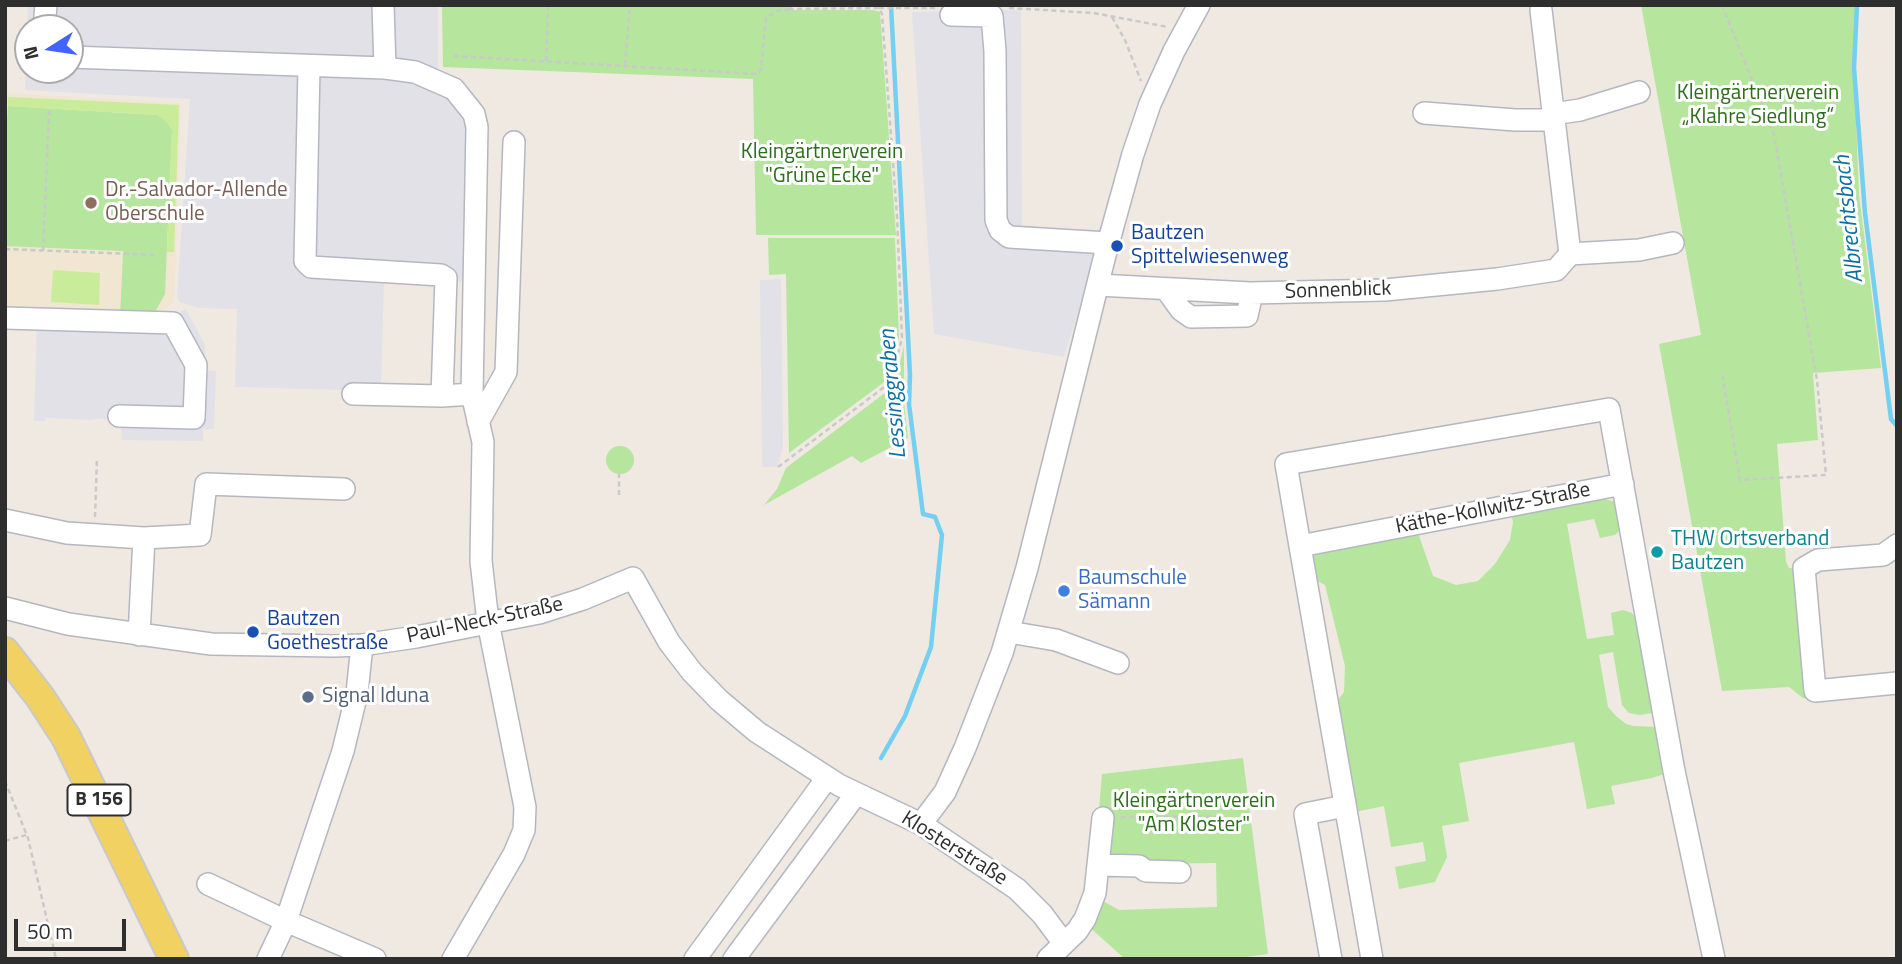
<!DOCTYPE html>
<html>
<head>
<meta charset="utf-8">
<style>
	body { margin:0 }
	#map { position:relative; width:1902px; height:964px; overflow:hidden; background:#efe9e1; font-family:"Titillium Web",sans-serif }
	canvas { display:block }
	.frame { position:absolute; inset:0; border:7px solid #2e2e2e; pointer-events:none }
	.north { position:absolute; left:14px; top:14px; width:70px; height:70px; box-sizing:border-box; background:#fff; border:2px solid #ababab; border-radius:50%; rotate:258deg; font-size:19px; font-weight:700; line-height:28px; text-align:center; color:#2e2e2e }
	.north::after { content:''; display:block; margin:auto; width:24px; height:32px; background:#4264fb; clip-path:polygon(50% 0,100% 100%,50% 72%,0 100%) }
	.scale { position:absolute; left:14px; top:919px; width:112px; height:32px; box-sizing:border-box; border:4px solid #2e2e2e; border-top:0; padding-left:9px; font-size:21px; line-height:24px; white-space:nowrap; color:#2e2e2e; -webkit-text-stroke:5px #fff; paint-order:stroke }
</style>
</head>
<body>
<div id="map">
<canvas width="1902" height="964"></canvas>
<div class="frame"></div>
<div class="north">N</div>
<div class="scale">50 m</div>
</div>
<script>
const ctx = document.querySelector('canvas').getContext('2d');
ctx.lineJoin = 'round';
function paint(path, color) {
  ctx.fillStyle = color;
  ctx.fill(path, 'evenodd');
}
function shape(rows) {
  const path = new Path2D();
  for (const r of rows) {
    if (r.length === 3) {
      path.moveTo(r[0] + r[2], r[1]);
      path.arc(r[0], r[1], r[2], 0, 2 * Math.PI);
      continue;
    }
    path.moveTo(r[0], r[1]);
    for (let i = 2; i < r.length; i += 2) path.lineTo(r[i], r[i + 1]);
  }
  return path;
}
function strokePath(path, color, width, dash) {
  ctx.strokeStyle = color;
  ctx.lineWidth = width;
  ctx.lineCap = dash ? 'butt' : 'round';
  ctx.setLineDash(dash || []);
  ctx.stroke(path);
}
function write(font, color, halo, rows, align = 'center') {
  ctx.font = font + ' "Titillium Web",sans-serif';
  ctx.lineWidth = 6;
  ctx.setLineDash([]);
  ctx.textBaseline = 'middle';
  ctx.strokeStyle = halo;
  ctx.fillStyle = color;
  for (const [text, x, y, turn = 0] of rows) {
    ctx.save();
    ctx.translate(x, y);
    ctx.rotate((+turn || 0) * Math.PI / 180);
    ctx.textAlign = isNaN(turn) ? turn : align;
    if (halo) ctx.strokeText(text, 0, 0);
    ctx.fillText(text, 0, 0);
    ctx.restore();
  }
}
const industrial = shape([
	[28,5,438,5,438,71,471,91,481,102,479,283,384,278,381,391,235,387,237,309,199,308,180,302,177,297,190,99,25,90],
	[28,28,70,28,70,70,28,70],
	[1021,10,1022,225,1103,233,1064,357,934,334,912,12],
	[781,279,783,445,778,467,762,467,760,280],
	[186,309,205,345,205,370,216,371,214,429,203,429,203,441,122,440,121,426,102,418,91,420,46,418,45,421,34,421,37,322,176,314]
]);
const education = shape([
	[5,93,181,103,174,302,151,319,5,315]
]);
const green = shape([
	[442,5,787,5,790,10,873,10,880,12,896,235,756,235,753,79,443,67],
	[1641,5,1856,5,1854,68,1859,195,1881,368,1813,373,1818,440,1777,444,1786,562,1789,568,1801,569,1813,698,1803,698,1789,687,1722,691,1659,344,1701,335],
	[8,106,158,115,167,122,172,130,165,294,151,319,120,318,123,251,5,246,5,149],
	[768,238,895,238,899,337,887,380,789,453,786,274,769,275],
	[904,346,904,402,908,438,861,463,852,456,764,505,777,489,786,468,894,386],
	[620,460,14],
	[1596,497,1616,502,1620,530,1615,535,1600,538,1594,519,1567,524,1587,639,1614,635,1611,613,1623,610,1632,613,1637,620,1654,709,1651,713,1640,715,1629,713,1622,705,1613,652,1599,655,1608,707,1616,716,1626,724,1633,726,1657,727,1664,774,1652,778,1611,786,1615,804,1587,809,1574,742,1459,763,1469,821,1442,826,1447,857,1435,882,1399,889,1395,867,1426,861,1423,842,1391,847,1384,806,1355,812,1336,703,1344,692,1345,666,1325,585,1313,579,1310,564,1314,549,1417,530,1433,576,1456,585,1478,581,1495,564,1510,540,1513,522,1511,513],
	[1243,758,1268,954,1232,959,1125,959,1087,925,1096,897,1119,910,1217,907,1216,863,1146,864,1103,861,1099,810,1102,774]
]);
const pitch = shape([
	[8,97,179,105,174,252,167,252,172,130,167,122,158,115,8,106],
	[53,270,100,273,99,305,51,302]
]);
const stream = shape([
	[1857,5,1854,68,1865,213,1891,419,1897,426],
	[881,758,905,716,931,647,942,535,935,517,923,514,909,404,910,375,891,5]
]);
const path = shape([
	[1722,5,1774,135,1817,380,1826,475,1740,480,1722,373],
	[879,8,935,8],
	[1009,8,1094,13,1168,27],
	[1112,17,1125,40,1141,81],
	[454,56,758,74,761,69,766,18,777,11,791,9],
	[546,61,548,5],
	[625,65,630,5],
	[5,249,158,255],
	[43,251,49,111],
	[778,467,891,382,902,338,897,216,882,14,879,8,791,9,789,5],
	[619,495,619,474],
	[95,517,97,458],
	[5,781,28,838,56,959],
	[1121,817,1222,816],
	[5,841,26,835]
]);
const minor = shape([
	[383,5,385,68],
	[951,15,992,16,995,51,996,220,1000,230,1009,237,1108,243],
	[44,28,46,5],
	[70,57,385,68,415,72,454,89,474,114,477,127,472,394,483,442,481,561,488,622,525,807,524,830,514,854,453,959],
	[309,67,305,261,311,267,441,275,446,278,442,396,472,394],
	[1424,113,1515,120,1554,120],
	[1553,114,1580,110,1639,92],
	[1570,254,1639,250,1673,243],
	[1098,285,1250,293,1385,290,1497,279,1556,270,1570,254,1541,10],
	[1166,289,1181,310,1191,317,1247,316,1252,293],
	[5,318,173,323,196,365,194,418,119,416],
	[353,394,442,396],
	[478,422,506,372,514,142],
	[5,520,67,533,144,538,200,535,206,484,344,489],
	[1897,545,1883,555,1818,560,1804,568,1815,691,1897,683],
	[1300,546,1286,464,1609,409,1674,771,1714,959],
	[5,608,68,624,211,644,334,646,362,645,416,637,539,613,583,599,633,578,669,642,692,672,719,700,757,732,839,785,921,824,1017,889,1042,914,1063,942],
	[1009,632,1056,640,1118,663],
	[139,635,144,538],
	[921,824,945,792,965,748,1002,653,1027,568,1105,255,1133,154,1150,104,1174,51,1199,5],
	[1098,865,1139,866,1146,871,1180,872],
	[208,884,286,921,375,959],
	[268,959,286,921,343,751,357,693,362,645],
	[695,959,827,778],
	[734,959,856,794],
	[1048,959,1077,931,1085,919,1095,893,1103,818],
	[1331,959,1305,814,1345,806],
	[1372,959,1300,546,1623,484]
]);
const major = shape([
	[5,652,40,697,66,737,174,959]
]);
const markers = [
	[91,203,7,"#8d6e63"],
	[1117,246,7,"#1a4fb4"],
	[1657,552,7,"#0f9aa8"],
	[1064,591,7,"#3f7fe0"],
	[253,632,7,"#1a4fb4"],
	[308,697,7,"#5c6f8a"]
];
const shields = [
	[99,800,63]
];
const shieldNames = [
	["B 156",99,800]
];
const parkNames = [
	["Kleingärtnerverein",1758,94],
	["„Klahre Siedlung“",1758,118],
	["Kleingärtnerverein",822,153],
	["\"Grüne Ecke\"",822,177],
	["Kleingärtnerverein",1194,802],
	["\"Am Kloster\"",1194,826]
];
const educationNames = [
	["Dr.-Salvador-Allende",105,191],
	["Oberschule",105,215]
];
const transitNames = [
	["Bautzen",1131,234],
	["Spittelwiesenweg",1131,258],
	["Bautzen",267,620],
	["Goethestraße",267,644]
];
const streetNames = [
	["Sonnenblick",1338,291,-2],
	["Käthe-Kollwitz-Straße",1493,509,-11],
	["Paul-Neck-Straße",485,621,-12],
	["Klosterstraße",954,849,32]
];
const cultureNames = [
	["THW Ortsverband",1671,540],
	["Bautzen",1671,564]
];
const shopNames = [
	["Baumschule",1078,579],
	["Sämann",1078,603]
];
const serviceNames = [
	["Signal Iduna",322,697]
];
const waterNames = [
	["Albrechtsbach",1850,219,-96],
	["Lessinggraben",894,394,-95]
];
paint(industrial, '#e3e1e8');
paint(education, '#f0e6d1');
paint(green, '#b6e59e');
paint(pitch, '#c9ec9a');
strokePath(stream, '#75cff0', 4.5);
strokePath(minor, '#b4b7c1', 24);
strokePath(major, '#c9c9c9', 32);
strokePath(path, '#c9c9c9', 2.5, [5, 3.5]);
strokePath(minor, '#fff', 21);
strokePath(major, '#f2d163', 28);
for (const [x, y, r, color] of markers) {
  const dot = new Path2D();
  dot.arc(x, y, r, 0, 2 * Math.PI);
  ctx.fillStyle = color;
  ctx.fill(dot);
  strokePath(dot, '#fff', 2.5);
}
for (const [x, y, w] of shields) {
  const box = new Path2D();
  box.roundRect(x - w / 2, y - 15.5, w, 31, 5);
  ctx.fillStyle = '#fff';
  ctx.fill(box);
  strokePath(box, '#2e2e2e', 2);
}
write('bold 19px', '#2e2e2e', null, shieldNames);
write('21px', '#2c6e1b', '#fff', parkNames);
write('21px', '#785e54', '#fff', educationNames, 'left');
write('21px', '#164399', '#fff', transitNames, 'left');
write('21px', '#2e2e2e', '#fff', streetNames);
write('21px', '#0d838f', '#fff', cultureNames, 'left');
write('21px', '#366cbe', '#fff', shopNames, 'left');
write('21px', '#4e5e75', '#fff', serviceNames, 'left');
write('italic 23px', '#0d6fa3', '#fff', waterNames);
</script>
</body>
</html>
